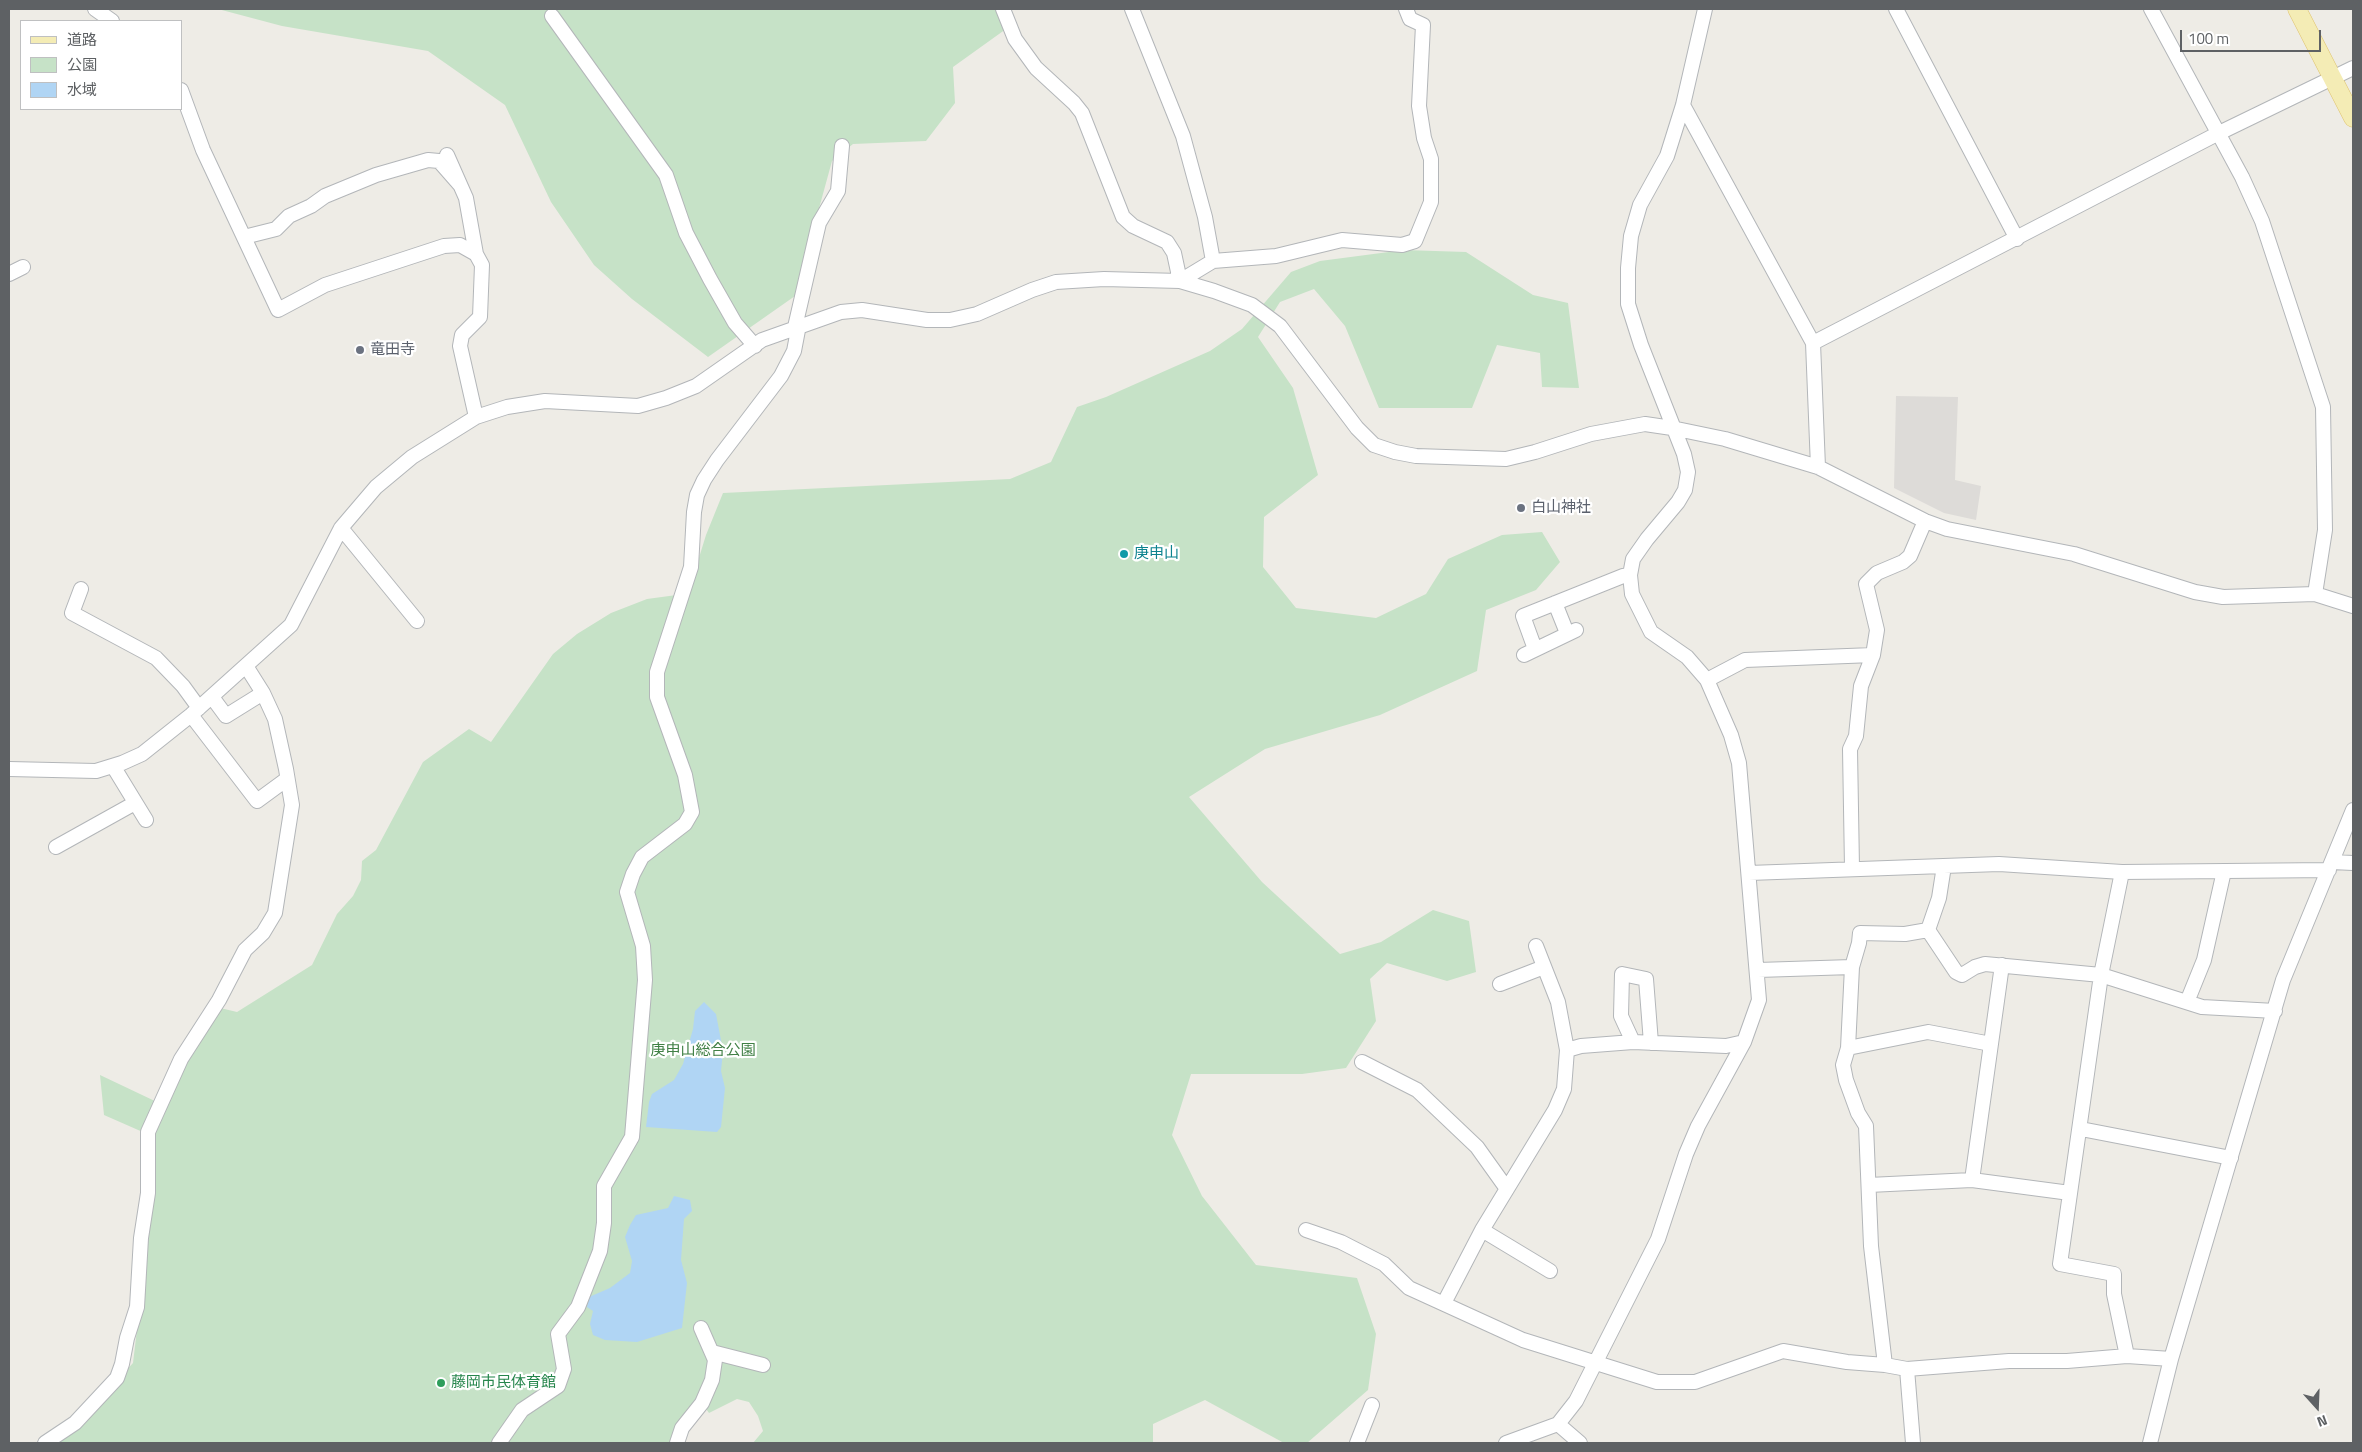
<!DOCTYPE html>
<html>
<head>
<meta charset="utf-8">
<style>
	body { margin:0 }
	#map { position:relative; width:2362px; height:1452px; overflow:hidden; background:#eeece6; font-family:"Titillium Web","Noto Sans JP",sans-serif }
	canvas { display:block }
	.frame { position:absolute; inset:0; border:10px solid #5e6164; pointer-events:none }
	.legend { position:absolute; left:20px; top:20px; width:162px; height:90px; box-sizing:border-box; background:#fff; border:1px solid #bfc0c1; margin:0; padding:6px 9px; list-style:none; font-size:15px; color:#5e6164 }
	.legend li { display:flex; align-items:center; gap:10px; height:25px }
	.legend b { width:25px; border:1px solid #bfc0c1 }
	.north { position:absolute; left:2292px; top:1382px; width:50px; height:50px; -webkit-text-stroke:4px #fff; paint-order:stroke; rotate:160deg; font-size:14px; font-weight:700; line-height:20px; text-align:center; color:#5e6164 }
	.north::after { content:''; display:block; margin:auto; width:18px; height:22px; background:#5e6164; clip-path:polygon(50% 0,100% 100%,50% 72%,0 100%) }
	.scale { position:absolute; left:2180px; top:30px; width:141px; height:22px; box-sizing:border-box; border:2px solid #5e6164; border-top:0; padding-left:6px; font-size:15px; line-height:18px; white-space:nowrap; color:#5e6164; -webkit-text-stroke:4px #fff; paint-order:stroke }
</style>
</head>
<body>
<div id="map">
<canvas width="2362" height="1452"></canvas>
<div class="frame"></div>
<ul class="legend">
<li><b style="height:6px;background:#f4ecb5"></b>道路</li>
<li><b style="height:14px;background:#c6e2c7"></b>公園</li>
<li><b style="height:14px;background:#b0d5f4"></b>水域</li>
</ul>
<div class="north">N</div>
<div class="scale">100 m</div>
</div>
<script>
const ctx = document.querySelector('canvas').getContext('2d');
ctx.lineJoin = 'round';
function paint(path, color) {
  ctx.fillStyle = color;
  ctx.fill(path, 'evenodd');
}
function shape(rows) {
  const path = new Path2D();
  for (const r of rows) {
    path.moveTo(r[0], r[1]);
    for (let i = 2; i < r.length; i += 2) path.lineTo(r[i], r[i + 1]);
  }
  return path;
}
function strokePath(path, color, width, dash) {
  ctx.strokeStyle = color;
  ctx.lineWidth = width;
  ctx.lineCap = dash ? 'butt' : 'round';
  ctx.setLineDash(dash || []);
  ctx.stroke(path);
}
function write(font, color, halo, rows, align = 'center') {
  ctx.font = font + ' "Titillium Web","Noto Sans JP",sans-serif';
  ctx.lineWidth = 4.5;
  ctx.setLineDash([]);
  ctx.textBaseline = 'middle';
  ctx.strokeStyle = halo;
  ctx.fillStyle = color;
  for (const [text, x, y, turn = 0] of rows) {
    ctx.save();
    ctx.translate(x, y);
    ctx.rotate((+turn || 0) * Math.PI / 180);
    ctx.textAlign = isNaN(turn) ? turn : align;
    if (halo) ctx.strokeText(text, 0, 0);
    ctx.fillText(text, 0, 0);
    ctx.restore();
  }
}
const industrial = shape([
	[1896,396,1958,397,1955,480,1981,486,1976,520,1944,513,1894,488]
]);
const green = shape([
	[218,9,997,9,1006,29,953,67,955,103,926,141,853,144,832,161,795,296,708,357,632,299,594,265,551,202,505,105,428,51,282,26],
	[1404,250,1466,252,1533,295,1568,303,1579,388,1542,387,1540,353,1497,345,1472,408,1379,408,1345,326,1314,289,1280,302,1258,337,1293,388,1318,475,1264,517,1263,567,1296,608,1376,618,1426,594,1448,559,1502,535,1542,532,1560,562,1536,590,1486,610,1477,671,1380,715,1265,749,1189,797,1262,882,1340,954,1381,942,1433,910,1469,921,1476,972,1447,981,1387,963,1370,979,1376,1021,1346,1068,1302,1074,1191,1074,1172,1135,1202,1196,1256,1265,1357,1278,1376,1334,1368,1390,1307,1443,1284,1443,1205,1400,1153,1424,1153,1443,753,1443,763,1431,758,1416,749,1402,737,1399,709,1413,704,1406,673,1443,49,1443,77,1424,133,1363,143,1279,151,1132,180,1066,216,1007,237,1012,312,965,337,914,353,896,361,880,362,861,376,850,423,762,469,729,491,742,553,654,577,634,611,613,647,599,684,594,689,590,706,535,723,493,1010,479,1051,462,1077,407,1106,397,1210,351,1242,329,1291,272,1320,261],
	[100,1075,159,1103,145,1133,104,1115]
]);
const water = shape([
	[704,1002,716,1014,723,1051,721,1071,725,1088,721,1127,717,1132,646,1127,649,1102,652,1094,674,1080,683,1064,693,1029,695,1011],
	[674,1196,690,1200,692,1211,684,1219,681,1260,687,1283,682,1328,637,1342,605,1340,593,1335,590,1324,593,1311,587,1307,589,1297,610,1288,630,1273,632,1261,625,1237,630,1225,636,1215,668,1208]
]);
const minor = shape([
	[95,9,112,21],
	[1003,9,1015,39,1036,68,1074,103,1082,113,1123,217,1133,226,1167,242,1174,253,1180,281,1213,261,1276,256,1342,240,1402,245,1415,241,1431,202,1431,159,1424,138,1419,106,1423,25,1410,19,1406,9],
	[1132,9,1183,136,1205,217,1213,261],
	[1896,9,2017,239],
	[2151,9,2242,177,2262,221,2323,407,2325,530,2315,594],
	[552,16,666,175,686,233,710,279,735,323,755,346],
	[181,90,203,150,278,310,325,285,444,246,460,245,476,254,482,265,480,317,462,335,460,346,476,417],
	[1683,105,1813,343,1818,467],
	[447,155,466,198,476,254],
	[244,237,276,229,289,216,311,206,325,196,376,175,428,160,439,161,460,185],
	[9,274,23,267],
	[795,327,819,223,838,191,842,146],
	[1813,343,2217,134,2353,68],
	[341,528,417,621],
	[81,589,72,613,156,658,183,686,199,708],
	[1555,603,1567,633],
	[1535,649,1523,616,1623,576,1630,575],
	[1524,655,1576,630],
	[1707,680,1745,660,1873,655],
	[212,697,226,716,263,693],
	[191,715,257,801,287,779],
	[113,766,146,820],
	[9,769,96,771,122,763,142,754,191,715,291,625,341,528,376,487,412,457,476,417,507,407,545,401,638,406,666,398,696,386,762,340,841,312,862,310,927,320,950,320,977,314,1032,290,1056,282,1104,279,1180,281,1214,291,1252,305,1280,326,1357,428,1374,445,1395,452,1416,456,1506,459,1535,452,1591,434,1645,424,1672,428,1725,439,1818,467,1925,521,1947,529,2074,554,2195,592,2223,597,2315,594,2353,606],
	[56,847,135,803],
	[2332,862,2353,863],
	[1852,868,1850,749,1856,736,1861,686,1873,655,1877,630,1866,584,1877,573,1903,562,1910,556,1925,521],
	[2122,872,2101,975,2060,1264,2114,1274,2114,1294,2127,1356],
	[1749,873,1999,864,2122,872,2329,870],
	[1928,930,1956,972,1962,975,1975,967,1985,964,2101,975,2202,1007,2275,1011],
	[1928,930,1939,898,1944,866],
	[1758,970,1852,967],
	[1500,984,1544,967],
	[2187,1002,2204,960,2224,871],
	[1633,1042,1621,1016,1622,974,1646,979,1651,1043],
	[1848,1048,1928,1032,1991,1044],
	[1567,1050,1581,1046,1633,1042,1726,1046,1744,1042],
	[1362,1062,1417,1090,1477,1147,1507,1189],
	[2081,1129,2231,1158],
	[1972,1180,2002,965],
	[1869,1185,1972,1180,2070,1193],
	[1306,1230,1341,1242,1384,1264,1409,1288,1523,1340,1657,1382,1695,1382,1783,1351,1847,1362,1885,1365,1907,1369,2009,1361,2067,1361,2127,1356,2171,1359],
	[1482,1230,1550,1271],
	[1444,1303,1482,1230,1555,1110,1564,1089,1567,1050,1558,1002,1536,946],
	[712,1352,763,1365],
	[1885,1365,1871,1246,1866,1126,1858,1113,1846,1080,1843,1065,1848,1048,1852,967,1859,943,1860,933,1905,934,1928,930],
	[1907,1369,1913,1443],
	[1558,1424,1580,1443],
	[45,1443,75,1423,117,1378,122,1364,127,1338,137,1307,141,1238,148,1193,148,1132,181,1059,219,1000,245,950,263,933,275,913,292,805,286,769,275,719,263,693,246,666],
	[499,1443,522,1410,558,1386,564,1369,558,1334,578,1307,600,1251,604,1223,604,1186,632,1137,645,980,643,946,627,892,633,874,642,857,685,824,692,812,685,775,657,697,657,672,691,567,694,512,697,495,704,480,717,460,781,376,794,351,799,325],
	[677,1443,682,1428,702,1403,712,1380,715,1360,701,1328],
	[1357,1443,1372,1405],
	[1506,1443,1558,1424,1576,1401,1658,1239,1686,1154,1698,1126,1744,1042,1759,1000,1739,763,1731,735,1707,680,1687,657,1651,632,1632,594,1630,575,1633,559,1647,539,1678,502,1685,490,1688,472,1684,454,1641,345,1628,304,1628,268,1631,236,1640,205,1667,156,1683,105,1705,9],
	[2150,1443,2171,1359,2283,980,2353,810]
]);
const major = shape([
	[2297,9,2353,118]
]);
const markers = [
	[360,350,5,"#6b7280"],
	[1521,508,5,"#6b7280"],
	[1124,554,5,"#0f9aa8"],
	[441,1383,5,"#2e9e5b"]
];
const worshipNames = [
	["竜田寺",370,350],
	["白山神社",1531,508]
];
const cultureNames = [
	["庚申山",1134,554]
];
const parkNames = [
	["庚申山総合公園",703,1051]
];
const leisureNames = [
	["藤岡市民体育館",451,1383]
];
paint(industrial, '#dddbd8');
paint(green, '#c6e2c7');
paint(water, '#b0d5f4');
strokePath(minor, '#b3b6b9', 16);
strokePath(major, '#dfc26e', 19);
strokePath(minor, '#fff', 14);
strokePath(major, '#f4ecb5', 18);
for (const [x, y, r, color] of markers) {
  const dot = new Path2D();
  dot.arc(x, y, r, 0, 2 * Math.PI);
  ctx.fillStyle = color;
  ctx.fill(dot);
  strokePath(dot, '#fff', 2);
}
write('15px', '#5b616d', '#fff', worshipNames, 'left');
write('15px', '#0d838f', '#fff', cultureNames, 'left');
write('15px', '#418046', '#fff', parkNames);
write('15px', '#27864d', '#fff', leisureNames, 'left');
</script>
</body>
</html>
